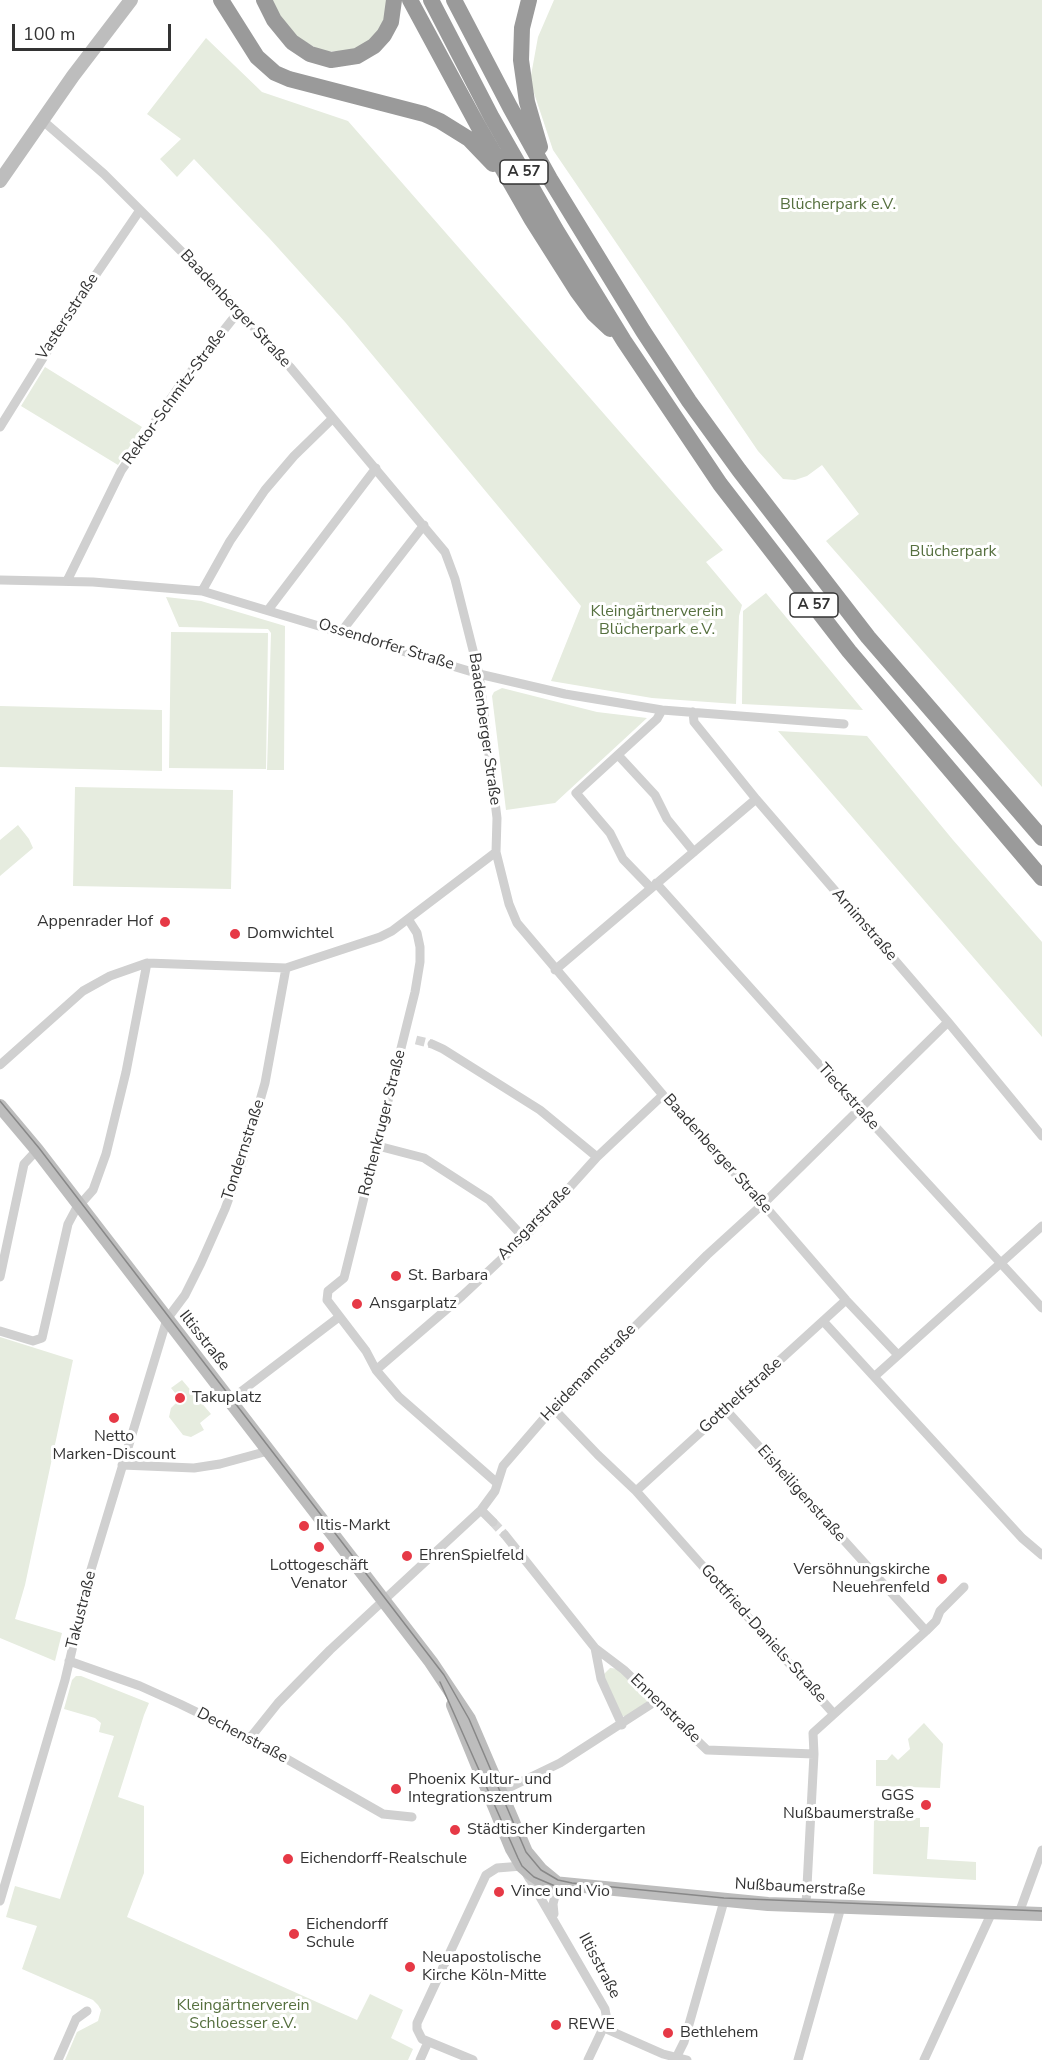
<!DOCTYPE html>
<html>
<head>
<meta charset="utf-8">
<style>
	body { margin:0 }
	#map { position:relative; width:1042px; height:2060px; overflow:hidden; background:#fff; font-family:"Nunito Sans",sans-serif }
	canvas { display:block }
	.scale { position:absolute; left:12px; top:24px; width:159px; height:27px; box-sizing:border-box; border:3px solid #333; border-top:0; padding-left:8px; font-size:18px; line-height:21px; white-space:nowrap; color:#333; -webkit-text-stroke:4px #fff; paint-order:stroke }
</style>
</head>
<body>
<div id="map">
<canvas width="1042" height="2060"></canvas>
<div class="scale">100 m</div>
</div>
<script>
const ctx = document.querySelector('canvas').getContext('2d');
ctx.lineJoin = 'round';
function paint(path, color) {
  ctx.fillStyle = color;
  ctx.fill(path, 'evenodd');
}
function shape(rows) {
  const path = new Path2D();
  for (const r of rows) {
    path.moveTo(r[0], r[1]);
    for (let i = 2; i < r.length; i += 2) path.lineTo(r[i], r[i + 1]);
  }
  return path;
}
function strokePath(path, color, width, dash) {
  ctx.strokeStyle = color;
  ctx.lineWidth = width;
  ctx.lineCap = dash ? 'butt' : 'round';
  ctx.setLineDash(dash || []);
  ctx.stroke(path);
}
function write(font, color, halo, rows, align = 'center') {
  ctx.font = font + ' "Nunito Sans",sans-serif';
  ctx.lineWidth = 6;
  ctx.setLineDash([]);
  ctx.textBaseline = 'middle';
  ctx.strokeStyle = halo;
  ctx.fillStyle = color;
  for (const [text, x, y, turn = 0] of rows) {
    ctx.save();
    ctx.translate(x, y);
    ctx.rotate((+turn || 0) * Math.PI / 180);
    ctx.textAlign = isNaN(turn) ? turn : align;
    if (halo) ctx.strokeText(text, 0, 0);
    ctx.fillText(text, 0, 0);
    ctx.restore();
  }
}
const green = shape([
	[270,0,389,0,388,11,375,36,356,50,323,52,292,34],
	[554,0,1042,0,1042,787,826,541,859,514,822,465,807,476,795,480,783,479,758,451,553,150,530,81,538,37],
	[206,38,262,92,348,121,723,550,706,562,742,605,739,616,736,704,652,698,551,681,581,606,345,322,270,239,194,159,177,177,160,159,181,139,147,114],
	[45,367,142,427,118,465,21,406],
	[766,593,863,710,742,704,743,611],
	[166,597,201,601,285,626,284,770,267,770,271,633,268,629,179,627],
	[171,632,268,633,266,769,169,768],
	[502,688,597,712,647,718,555,803,506,810,492,696,494,692],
	[0,706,162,710,162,771,0,767],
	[778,731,867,736,953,840,1042,942,1042,1037],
	[75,787,233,790,231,889,73,886],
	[18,825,29,839,33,848,0,876,0,840],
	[0,1337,73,1360,25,1585,15,1619,62,1633,55,1661,0,1638],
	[182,1380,211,1414,200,1423,204,1430,191,1437,183,1435,169,1417,171,1408,180,1399,171,1388],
	[610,1668,620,1669,648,1701,627,1716,621,1716,604,1679,604,1674],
	[76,1676,81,1676,149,1703,144,1715,118,1797,144,1806,144,1873,127,1917,357,2020,370,1994,403,2010,391,2038,413,2049,408,2060,65,2060,77,2032,98,2021,101,2010,98,2005,93,2000,22,1969,37,1926,6,1917,15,1886,60,1899,114,1736,99,1732,101,1723,95,1718,64,1709,72,1680],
	[924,1723,943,1744,940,1788,876,1786,876,1760,887,1760,892,1754,898,1760,910,1749,908,1739],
	[874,1818,920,1818,920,1827,929,1827,927,1859,976,1862,976,1880,873,1874]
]);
const streetTunnel = shape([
	[416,1040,432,1044],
	[493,1522,505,1535]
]);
const street = shape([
	[42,120,104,174,190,260,239,311,290,367,445,552,455,579,479,674,497,818,496,852,509,904,517,923,663,1095,763,1204,846,1300,898,1355],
	[0,427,84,292,140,210],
	[0,580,93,582,202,591,479,674,565,694,662,710,844,724],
	[67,581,121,471,178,388,239,311],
	[202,591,230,541,265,490,294,456,332,419],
	[268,610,376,468],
	[341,632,424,525],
	[693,712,694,722,756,799,948,1022,1042,1136],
	[618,755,655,795,667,819,694,852],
	[656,883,860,1110,1042,1308],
	[651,888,623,859,610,833,576,793,657,719,662,710],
	[408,919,417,933,420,947,420,962,415,992,344,1278,328,1291,327,1300,366,1351,376,1370,399,1397,497,1483],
	[555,970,756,799],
	[432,1044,443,1049,540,1110,597,1157],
	[0,1065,83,991,110,976,147,963,286,968,380,937,392,931,496,852],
	[378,1146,424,1158,489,1200,524,1238],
	[0,1277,24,1164,37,1150],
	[823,1321,1022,1538,1042,1555],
	[0,1331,33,1341,42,1338,68,1224,76,1209,93,1190,106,1154,126,1072,147,963],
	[376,1370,462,1296,524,1238,597,1157,663,1095],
	[875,1376,1042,1226],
	[230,1400,339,1317],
	[553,1408,598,1455,636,1491,834,1714],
	[726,1410,926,1631],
	[122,1465,194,1468,220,1464,268,1451],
	[636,1491,846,1300],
	[481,1510,493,1522],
	[505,1535,595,1648,601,1679,622,1725],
	[595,1648,624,1670,707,1750,814,1754],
	[69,1661,140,1686,180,1704,250,1738,383,1814,412,1817],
	[250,1738,278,1703,330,1650,481,1510,495,1491,503,1466,553,1408,707,1255,763,1204,948,1022],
	[500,1792,560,1763,656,1701],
	[0,1901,65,1680,90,1573,167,1319,185,1295,201,1263,225,1209,243,1160,265,1083,286,968],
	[806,1905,814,1754,813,1733,926,1631,936,1621,940,1611,964,1587],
	[1019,1913,1042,1850],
	[554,1914,553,1904,558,1884],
	[604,2028,663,2054,687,2060],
	[58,2060,76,2019,87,2011],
	[420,2060,428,2042],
	[473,2060,422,2039,417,2029,417,2023,486,1875,497,1868,522,1866,605,2009,607,2020,588,2060],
	[675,2060,684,2042,724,1901],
	[798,2060,841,1907],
	[924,2060,992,1912]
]);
const secondary = shape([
	[0,181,73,76,131,0],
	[0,1106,37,1150,431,1662,469,1719,526,1852,541,1870,558,1884],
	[453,1705,512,1849,522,1866,530,1873,543,1882,768,1904,1042,1914]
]);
const highway = shape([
	[221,0,257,57,275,73,289,79,424,114,440,121,469,139,493,164],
	[264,0,274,20,292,42,310,54,331,60,357,56,374,46,384,35,391,22,394,0],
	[410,0,477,124,532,220,577,291,594,314,610,329],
	[431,0,491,116,556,230,624,341,720,484,849,651,1042,878],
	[454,0,510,107,550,179,643,331,689,401,739,470,868,637,1042,838],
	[529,0,522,28,521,60,527,102,540,147]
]);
const tram = shape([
	[0,1101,39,1148,444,1675,469,1719,526,1852,541,1870,558,1880,572,1883,724,1898,1042,1911],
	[440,1682,518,1858,522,1866,534,1877,555,1886]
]);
const markers = [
	[165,922,6,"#e63946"],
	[235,934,6,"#e63946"],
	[396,1276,6,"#e63946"],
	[357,1304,6,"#e63946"],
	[180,1398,6,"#e63946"],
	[114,1418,6,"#e63946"],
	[304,1526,6,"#e63946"],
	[319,1547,6,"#e63946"],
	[407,1556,6,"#e63946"],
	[942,1579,6,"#e63946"],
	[396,1789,6,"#e63946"],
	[926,1805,6,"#e63946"],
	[455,1830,6,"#e63946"],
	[288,1859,6,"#e63946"],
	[499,1892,6,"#e63946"],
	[294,1934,6,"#e63946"],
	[410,1967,6,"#e63946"],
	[556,2025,6,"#e63946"],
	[668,2033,6,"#e63946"]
];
const shields = [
	[524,172,48],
	[814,605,48]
];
const shieldNames = [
	["A 57",524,172],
	["A 57",814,605]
];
const parkNames = [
	["Blücherpark e.V.",838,205],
	["Blücherpark",953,552],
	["Kleingärtnerverein",657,612],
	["Blücherpark e.V.",657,630],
	["Kleingärtnerverein",243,2006],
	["Schloesser e.V.",243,2024]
];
const streetNames = [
	["Baadenberger Straße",235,309,47],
	["Vastersstraße",68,317,-57],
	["Rektor-Schmitz-Straße",175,397,-54],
	["Ossendorfer Straße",386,645,17],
	["Baadenberger Straße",484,729,82],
	["Arnimstraße",864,925,49],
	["Tieckstraße",848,1097,48],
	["Rothenkruger Straße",383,1123,-76],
	["Tondernstraße",244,1150,-72],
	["Baadenberger Straße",717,1154,48],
	["Ansgarstraße",535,1223,-46],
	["Iltisstraße",204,1341,52],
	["Heidemannstraße",589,1373,-46],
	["Gotthelfstraße",741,1396,-42],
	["Eisheiligenstraße",801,1494,48],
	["Takustraße",82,1610,-76],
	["Gottfried-Daniels-Straße",763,1634,48],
	["Ennenstraße",665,1709,44],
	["Dechenstraße",242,1736,28],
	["Nußbaumerstraße",800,1888,3],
	["Iltisstraße",599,1966,62]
];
const poiNames = [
	["Appenrader Hof",153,922,"right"],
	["Domwichtel",247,934],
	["St. Barbara",408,1276],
	["Ansgarplatz",369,1304],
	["Takuplatz",192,1398],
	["Netto",114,1437,"center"],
	["Marken-Discount",114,1455,"center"],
	["Iltis-Markt",316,1526],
	["EhrenSpielfeld",419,1556],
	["Lottogeschäft",319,1566,"center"],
	["Venator",319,1584,"center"],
	["Versöhnungskirche",930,1570,"right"],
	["Neuehrenfeld",930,1588,"right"],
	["Phoenix Kultur- und",408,1780],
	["Integrationszentrum",408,1798],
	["GGS",914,1796,"right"],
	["Nußbaumerstraße",914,1814,"right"],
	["Städtischer Kindergarten",467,1830],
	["Eichendorff-Realschule",300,1859],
	["Vince und Vio",511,1892],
	["Eichendorff",306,1925],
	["Schule",306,1943],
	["Neuapostolische",422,1958],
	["Kirche Köln-Mitte",422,1976],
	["REWE",568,2025],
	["Bethlehem",680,2033]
];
paint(green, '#e6ecdf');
strokePath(streetTunnel, '#d6d6d6', 9, [9, 4.5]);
strokePath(street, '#d0d0d0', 9);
strokePath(secondary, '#bdbdbd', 14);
strokePath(highway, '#9a9a9a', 16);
strokePath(tram, '#888', 1.5);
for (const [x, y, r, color] of markers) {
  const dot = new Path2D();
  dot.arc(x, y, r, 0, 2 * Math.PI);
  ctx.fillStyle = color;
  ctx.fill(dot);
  strokePath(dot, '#fff', 2);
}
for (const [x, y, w] of shields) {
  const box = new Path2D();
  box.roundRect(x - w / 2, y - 12, w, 24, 4.5);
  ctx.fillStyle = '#fff';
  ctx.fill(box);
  strokePath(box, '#333', 1.5);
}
write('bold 15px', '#333', null, shieldNames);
write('16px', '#56703f', '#fff', parkNames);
write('16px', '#333', '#fff', streetNames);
write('16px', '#333', '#fff', poiNames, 'left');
</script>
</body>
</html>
